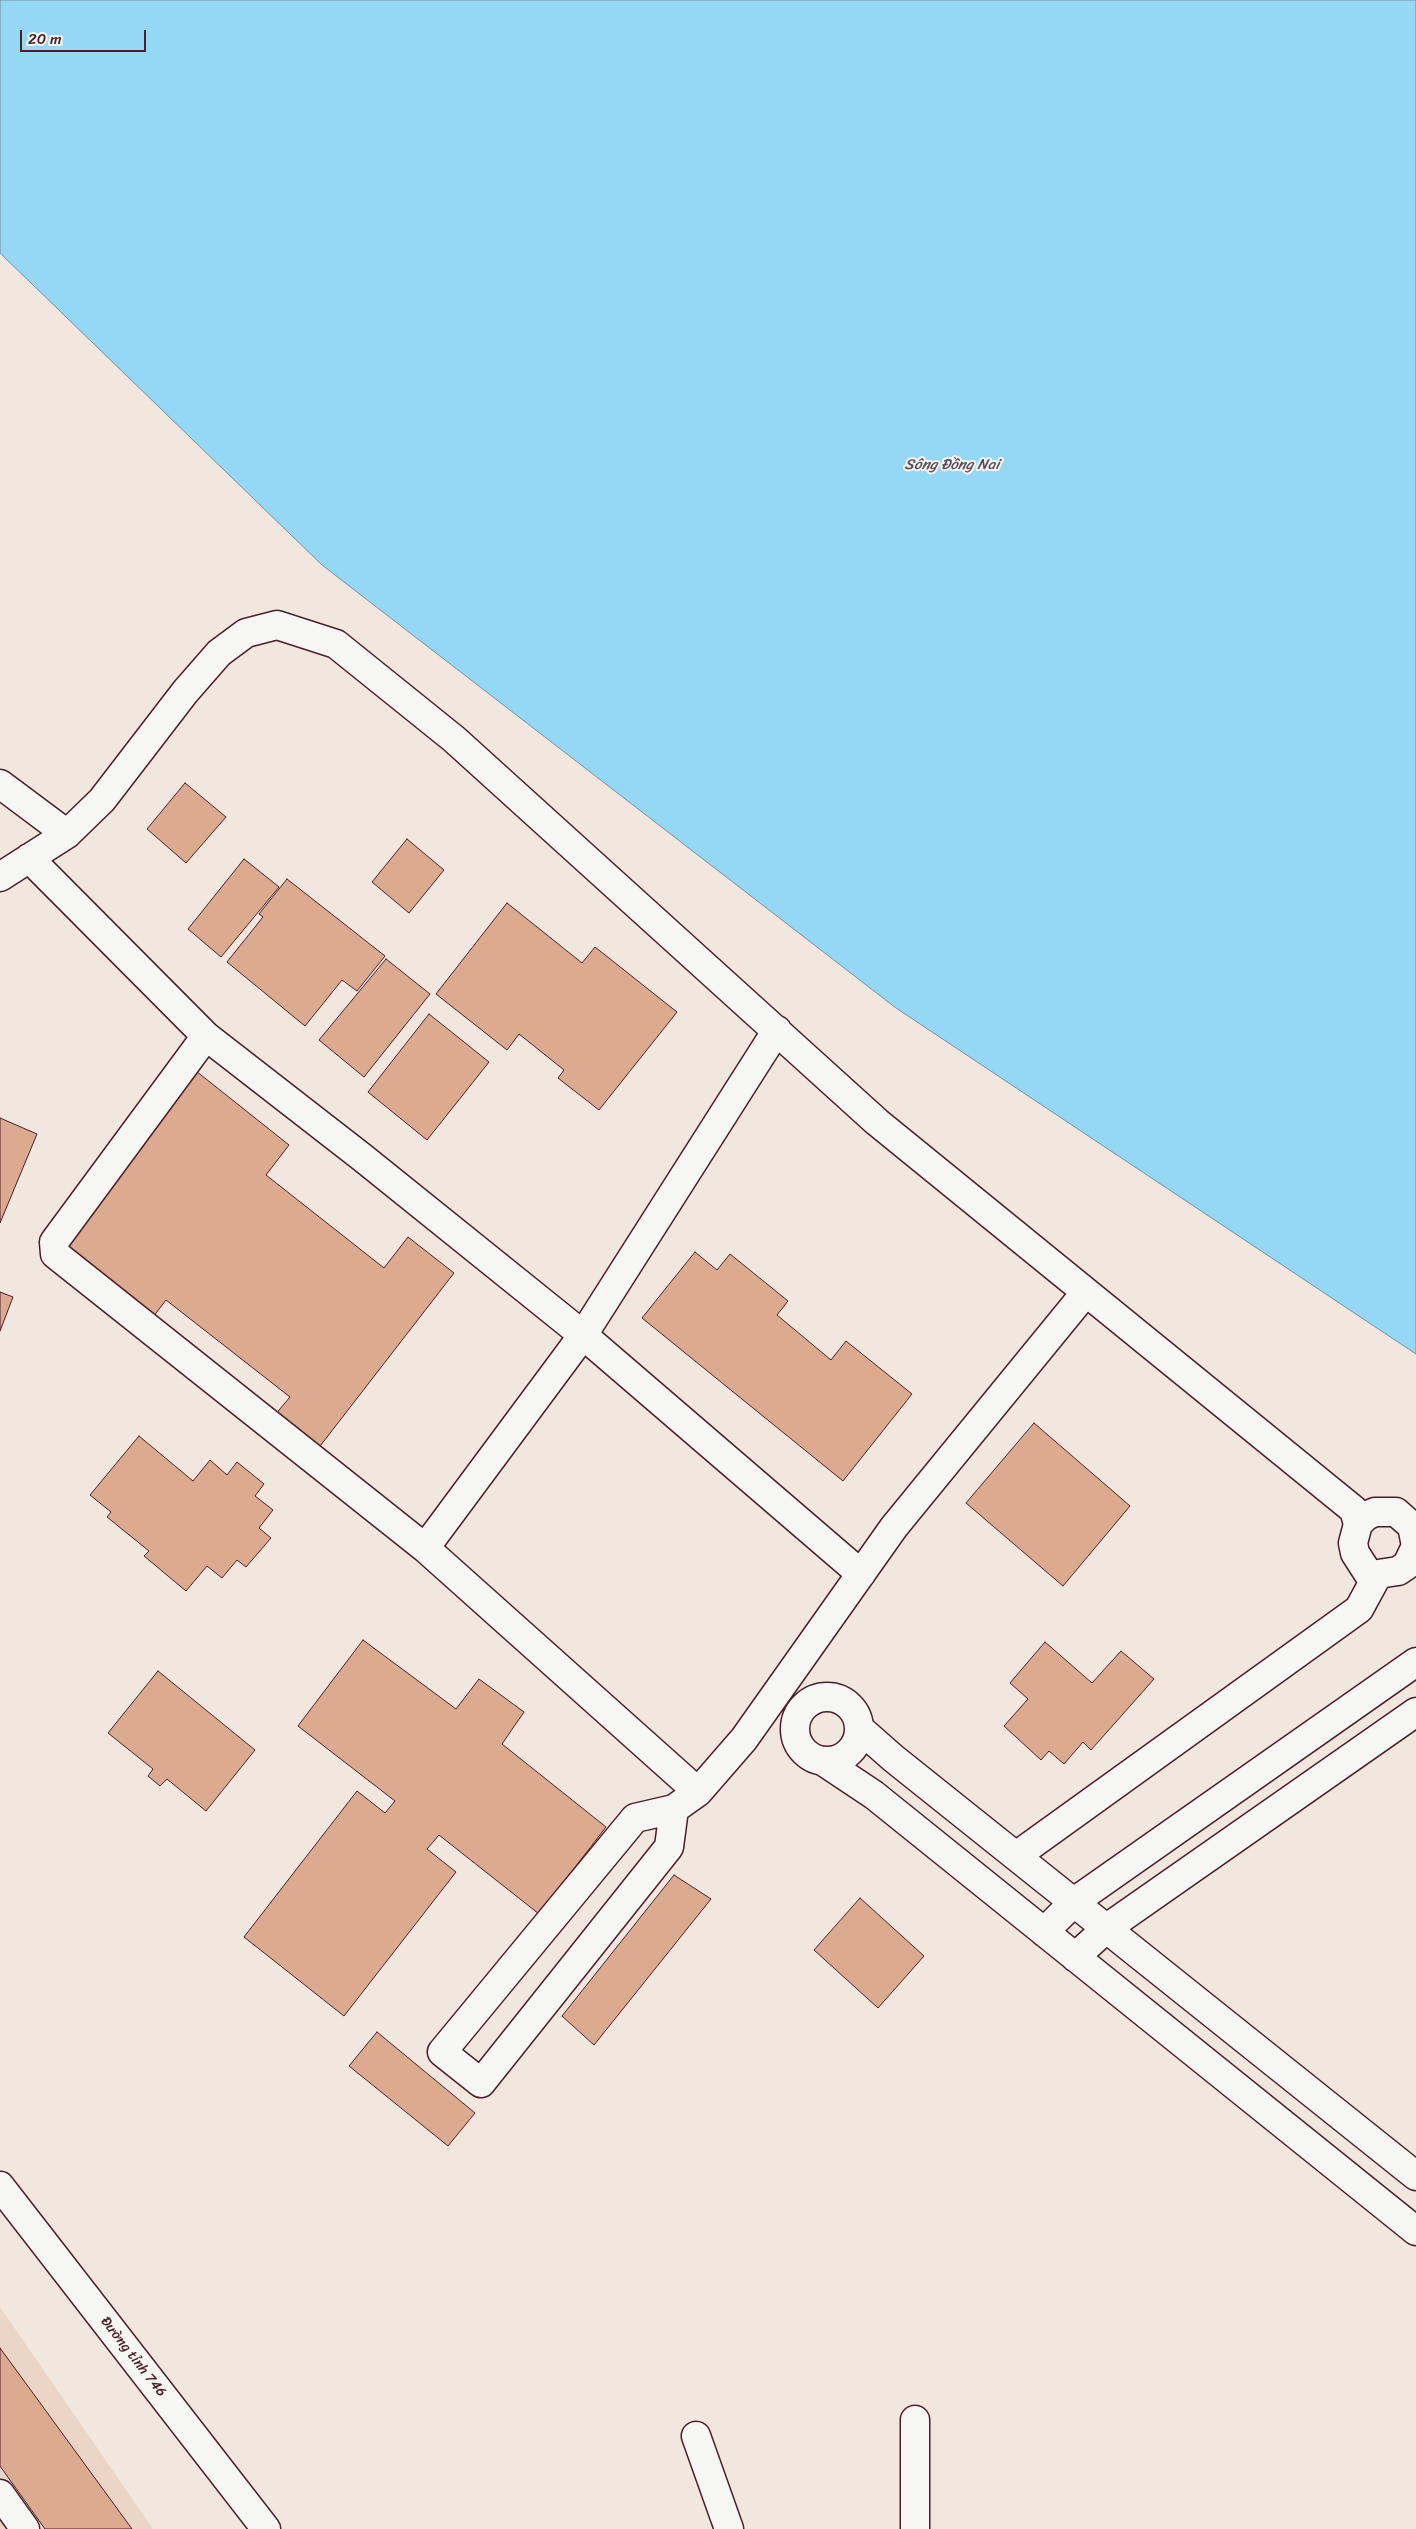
<!DOCTYPE html>
<html>
<head>
<meta charset="utf-8">
<style>
	body { margin:0 }
	#map { position:relative; width:1416px; height:2529px; overflow:hidden; background:#f1e7de; font-family:Sriracha,sans-serif }
	canvas { display:block }
	.scale { position:absolute; left:20px; top:30px; width:126px; height:22px; box-sizing:border-box; border:2px solid #4a1f2b; border-top:0; padding-left:6px; font-size:15px; line-height:18px; white-space:nowrap; color:#4a1f2b; -webkit-text-stroke:4px #f6f6f2; paint-order:stroke }
</style>
</head>
<body>
<div id="map">
<canvas width="1416" height="2529"></canvas>
<div class="scale">20 m</div>
</div>
<script>
const ctx = document.querySelector('canvas').getContext('2d');
ctx.lineJoin = 'round';
function paint(path, color) {
  ctx.fillStyle = color;
  ctx.fill(path, 'evenodd');
}
function shape(rows) {
  const path = new Path2D();
  for (const r of rows) {
    if (r.length === 3) {
      path.moveTo(r[0] + r[2], r[1]);
      path.arc(r[0], r[1], r[2], 0, 2 * Math.PI);
      continue;
    }
    path.moveTo(r[0], r[1]);
    for (let i = 2; i < r.length; i += 2) path.lineTo(r[i], r[i + 1]);
  }
  return path;
}
function strokePath(path, color, width, dash) {
  ctx.strokeStyle = color;
  ctx.lineWidth = width;
  ctx.lineCap = dash ? 'butt' : 'round';
  ctx.setLineDash(dash || []);
  ctx.stroke(path);
}
function write(font, color, halo, rows, align = 'center') {
  ctx.font = font + ' Sriracha,sans-serif';
  ctx.lineWidth = 4;
  ctx.setLineDash([]);
  ctx.textBaseline = 'middle';
  ctx.strokeStyle = halo;
  ctx.fillStyle = color;
  for (const [text, x, y, turn = 0] of rows) {
    ctx.save();
    ctx.translate(x, y);
    ctx.rotate((+turn || 0) * Math.PI / 180);
    ctx.textAlign = isNaN(turn) ? turn : align;
    if (halo) ctx.strokeText(text, 0, 0);
    ctx.fillText(text, 0, 0);
    ctx.restore();
  }
}
const built = shape([
	[0,2307,153,2529,0,2529]
]);
const water = shape([
	[0,0,1416,0,1416,1354,896,1008,322,565,0,253,0,0]
]);
const building = shape([
	[185,783,226,817,186,863,147,829,185,783],
	[407,839,444,870,409,913,372,882,407,839],
	[244,859,279,887,221,957,188,929,244,859],
	[287,879,385,956,357,991,342,980,305,1026,227,962,263,917,259,914,287,879],
	[507,903,582,963,595,947,677,1012,599,1110,558,1078,564,1070,519,1034,507,1050,436,994,507,903],
	[386,959,430,994,364,1077,319,1040,386,959],
	[429,1014,489,1062,427,1140,368,1092,429,1014],
	[196,1071,289,1145,266,1175,384,1268,408,1237,454,1273,317,1450,274,1416,290,1397,166,1300,153,1317,61,1246,196,1071],
	[0,1118,37,1134,0,1223,0,1118],
	[695,1252,717,1270,730,1254,788,1301,777,1315,831,1360,846,1341,912,1394,843,1481,642,1318,695,1252],
	[0,1292,13,1297,0,1331,0,1292],
	[1034,1423,1130,1506,1063,1586,966,1503,1034,1423],
	[139,1436,193,1481,210,1460,227,1475,237,1462,264,1484,255,1496,273,1510,259,1528,271,1538,246,1567,237,1560,222,1578,207,1566,186,1591,144,1556,149,1551,107,1517,111,1512,90,1495,139,1436],
	[363,1640,456,1709,479,1679,524,1712,502,1744,606,1827,539,1914,439,1835,427,1849,456,1872,344,2016,244,1937,357,1791,385,1813,395,1801,298,1726,363,1640],
	[1045,1642,1092,1683,1121,1651,1154,1679,1091,1750,1083,1742,1064,1764,1049,1751,1041,1760,1004,1726,1028,1699,1010,1683,1045,1642],
	[158,1671,255,1750,206,1811,167,1779,160,1786,148,1776,153,1769,108,1733,158,1671],
	[674,1875,711,1899,594,2045,562,2016,674,1875],
	[860,1898,924,1956,878,2008,814,1950,860,1898],
	[377,2032,475,2113,448,2146,349,2066,377,2032],
	[0,2348,132,2529,45,2529,0,2466,0,2348]
]);
const minor = shape([
	[0,784,67,834],
	[29,858,206,1036,363,1158,583,1335,861,1574],
	[0,877,67,834,102,800,185,692,219,653,246,633,277,625,336,644,454,739,877,1122,1354,1510,1358,1524],
	[206,1036,54,1242,55,1254,425,1548,583,1335,777,1030],
	[425,1548,698,1792],
	[1373,1581,1355,1553,1353,1543,1358,1524,1366,1516,1375,1512,1396,1512,1412,1526,1416,1546],
	[827,1729,32],
	[859,1728,893,1758,1416,2176],
	[823,1761,874,1795,1416,2231],
	[674,1809,669,1847,481,2083,442,2052,635,1818,674,1809,698,1792,744,1739,894,1527,1086,1292],
	[1016,1856,1359,1609,1378,1574,1398,1571,1407,1565,1416,1546],
	[1044,1932,1074,1902,1416,1662],
	[1075,1957,1107,1928,1416,1712],
	[915,2420,915,2529],
	[696,2436,729,2529],
	[0,2494,25,2529]
]);
const major = shape([
	[0,2186,266,2529]
]);
const streetNames = [
	["Đường tỉnh 746",133,2357,52]
];
const waterNames = [
	["Sông Đồng Nai",952,465]
];
paint(built, '#ebd5c6');
paint(water, '#94d8f5');
strokePath(water, '#768ea4', 1);
paint(building, '#dcaa8f');
strokePath(building, '#4a1f2b', 1);
strokePath(minor, '#4a1f2b', 31);
strokePath(major, '#4a1f2b', 31);
strokePath(minor, '#f6f6f2', 28);
strokePath(major, '#f6f6f2', 28);
write('14px', '#4a1f2b', '#f6f6f2', streetNames);
write('italic 15px', '#5c4d5e', '#f6f6f2', waterNames);
</script>
</body>
</html>
